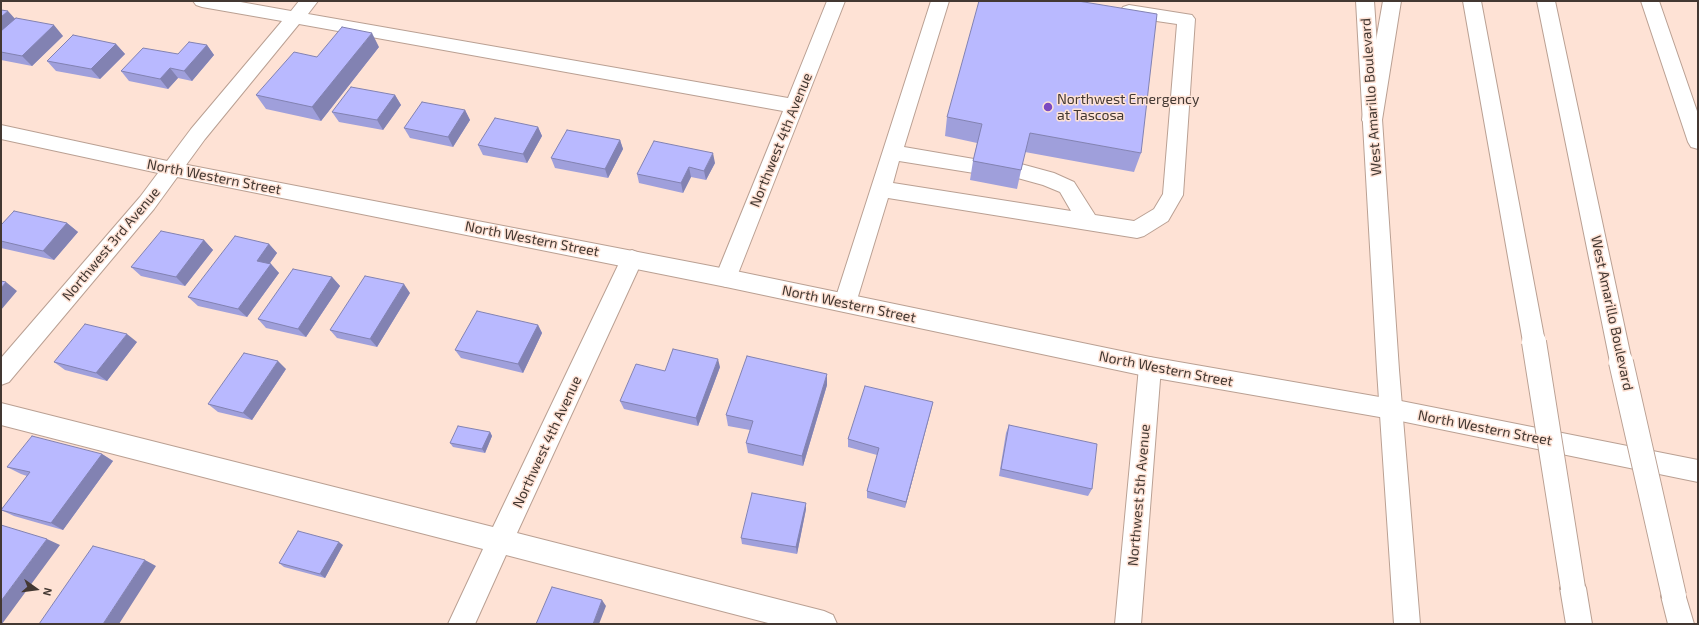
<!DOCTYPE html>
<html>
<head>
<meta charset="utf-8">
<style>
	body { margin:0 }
	#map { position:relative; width:1699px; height:625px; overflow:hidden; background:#fee2d5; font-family:"Exo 2",sans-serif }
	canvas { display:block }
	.frame { position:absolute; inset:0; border:2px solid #433832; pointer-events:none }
	.north { position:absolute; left:16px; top:569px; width:40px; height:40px; -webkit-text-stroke:3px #fee2d5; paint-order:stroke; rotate:104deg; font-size:11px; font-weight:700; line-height:16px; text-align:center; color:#433832 }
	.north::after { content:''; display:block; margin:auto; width:14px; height:18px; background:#433832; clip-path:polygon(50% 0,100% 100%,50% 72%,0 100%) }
</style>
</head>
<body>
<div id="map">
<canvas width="1699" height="625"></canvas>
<div class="frame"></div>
<div class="north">N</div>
</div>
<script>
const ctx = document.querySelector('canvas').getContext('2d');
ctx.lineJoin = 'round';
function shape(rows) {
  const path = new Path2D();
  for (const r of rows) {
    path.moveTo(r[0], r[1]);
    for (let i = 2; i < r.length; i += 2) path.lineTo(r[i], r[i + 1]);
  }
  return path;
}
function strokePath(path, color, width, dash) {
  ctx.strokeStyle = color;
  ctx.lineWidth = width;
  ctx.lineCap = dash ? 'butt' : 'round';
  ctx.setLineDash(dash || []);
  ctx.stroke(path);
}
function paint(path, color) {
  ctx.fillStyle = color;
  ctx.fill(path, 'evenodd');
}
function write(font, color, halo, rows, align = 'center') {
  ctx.font = font + ' "Exo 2",sans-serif';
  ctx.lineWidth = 3;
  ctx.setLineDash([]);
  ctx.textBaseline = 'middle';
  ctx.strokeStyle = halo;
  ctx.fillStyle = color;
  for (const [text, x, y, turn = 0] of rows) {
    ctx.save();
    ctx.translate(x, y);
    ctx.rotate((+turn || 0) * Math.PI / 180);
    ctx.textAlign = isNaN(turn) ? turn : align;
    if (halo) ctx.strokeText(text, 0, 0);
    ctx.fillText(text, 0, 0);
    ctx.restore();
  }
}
const minor = shape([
	[193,1,235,1,291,11,299,1,318,1,308,14,788,98,827,1,845,1,734,284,726,287,718,284,715,278,783,111,299,24,205,139,154,209,9,382,1,385,1,358,140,197,191,129,282,21,202,7,196,5,193,1],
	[931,1,949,1,904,147,974,159,981,161,984,166,981,171,974,173,899,161,893,183,1071,211,1060,192,1043,185,1014,177,1011,172,1014,167,1021,164,1054,173,1074,182,1095,215,1134,221,1154,209,1163,194,1177,24,1129,17,1123,15,1120,11,1123,7,1129,5,1192,15,1195,19,1183,195,1168,221,1144,236,1137,238,888,198,856,303,853,309,845,312,837,309,834,303,931,1],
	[1356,1,1374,1,1399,370,1420,624,1394,624,1377,370,1356,1],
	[632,250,639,253,643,259,517,533,824,611,833,615,837,624,772,624,506,555,475,624,448,624,483,549,1,425,1,403,493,527,621,259,625,253,632,250],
	[1150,357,1158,360,1161,367,1141,624,1115,624,1139,367,1142,360,1150,357]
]);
const major = shape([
	[1,125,172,162,726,269,1150,357,1391,399,1698,460,1698,482,1391,419,1150,377,726,287,172,176,1,139,1,125]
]);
const highway = shape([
	[1383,1,1401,1,1382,120,1379,125,1372,127,1365,125,1362,120,1383,1],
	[1463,1,1481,1,1545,342,1542,349,1534,352,1526,349,1523,342,1463,1],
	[1537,1,1555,1,1632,362,1629,369,1621,372,1613,369,1610,362,1537,1],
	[1641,1,1659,1,1698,114,1698,149,1691,147,1688,142,1641,1],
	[1573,575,1582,579,1586,588,1592,624,1566,624,1560,588,1564,579,1573,575],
	[1674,583,1683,587,1694,624,1668,624,1661,596,1665,587,1674,583]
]);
const highwayBridge = shape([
	[1534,342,1573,588],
	[1621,362,1674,596]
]);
const wall = shape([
	[1,10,15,19,63,36,32,66,1,60],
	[116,44,125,54,100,79,56,71,47,61],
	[207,45,214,55,192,81,178,78,168,89,129,81,121,71,178,54],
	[379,47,321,121,266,109,256,95,317,57],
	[395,95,401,105,383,130,339,122,332,112],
	[465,110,470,120,453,147,410,138,404,128],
	[947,117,1141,153,1134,172,1025,152,1017,189,970,180,973,161,977,143,945,136],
	[538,127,542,136,527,163,483,155,478,145],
	[620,140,623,149,608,178,555,168,551,158],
	[715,163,706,180,691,177,683,193,639,183,637,174],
	[67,223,78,232,54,260,1,248,1,225],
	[204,240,213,250,185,286,141,276,131,267],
	[269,244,277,253,270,263,271,264,279,273,247,317,198,306,188,297],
	[332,277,340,286,306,337,266,328,258,319],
	[410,293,377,347,337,338,330,330],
	[538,325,542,333,523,373,461,358,455,350],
	[137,342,107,381,65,370,54,362],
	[720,367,698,426,624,409,620,401,665,371],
	[286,369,252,420,218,412,208,404],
	[827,385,803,466,748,453,746,443,750,430,728,426,726,415],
	[933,402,931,410,905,508,867,498,867,491,877,455,848,447,848,439],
	[1009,425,1092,489,1088,496,999,476,1006,433],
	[490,432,492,436,485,453,453,447,450,443],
	[102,454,113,461,63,530,14,516,1,510,27,476,21,474,7,467],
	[806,509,797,554,742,544,741,538],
	[343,545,325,578,284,567,279,563]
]);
const shadedWall = shape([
	[8,11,17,21,1,36,1,17],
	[54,25,63,36,32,66,22,56],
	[372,33,379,47,321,121,312,107],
	[116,44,125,54,100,79,91,69],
	[207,45,214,55,192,81,184,71],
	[170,68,178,78,168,89,160,79],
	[395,95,401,105,383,130,377,120],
	[465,110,470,120,453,147,448,137],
	[538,127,542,136,527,163,523,154],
	[620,140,623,149,608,178,605,169],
	[713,153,715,163,706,180,704,171],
	[689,167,691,177,683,193,681,183],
	[67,223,78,232,54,260,43,251],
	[204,240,213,250,185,286,176,277],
	[269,244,277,253,265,270,257,261],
	[271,264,279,273,247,317,238,309],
	[332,277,340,286,306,337,298,329],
	[6,282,17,291,1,310,1,288],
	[404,284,410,293,377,347,370,339],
	[538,325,542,333,523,373,518,364],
	[127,334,137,342,107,381,96,373],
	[718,359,720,367,698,426,696,418],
	[278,361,286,369,252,420,243,413],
	[827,374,827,385,803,466,802,456],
	[933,402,931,410,905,508,906,502],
	[490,432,492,436,485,453,482,449],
	[102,454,113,461,63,530,51,523],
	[806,503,806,509,797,554,796,547],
	[47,539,60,545,2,624,1,624,1,601],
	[339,542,343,545,325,578,320,574],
	[145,560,156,566,119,624,103,624],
	[602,600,606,606,599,624,593,624]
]);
const building = shape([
	[979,1,1078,1,1157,14,1141,153,1030,133,1021,170,973,161,982,124,947,117,979,1],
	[1,10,8,11,1,17,1,10],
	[16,18,54,25,22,56,1,52,1,31,16,18],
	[342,27,372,33,312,107,256,95,294,52,317,57,342,27],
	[73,35,116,44,91,69,47,61,73,35],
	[189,42,207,45,184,71,170,68,160,79,121,71,143,48,178,54,189,42],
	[351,87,395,95,377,120,332,112,351,87],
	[422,102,465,110,448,137,404,128,422,102],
	[495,118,538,127,523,154,478,145,495,118],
	[567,130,620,140,605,169,551,158,567,130],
	[654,141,713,153,704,171,689,167,681,183,637,174,654,141],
	[14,211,67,223,43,251,1,241,1,225,14,211],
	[161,231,204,240,176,277,131,267,161,231],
	[235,236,269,244,257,261,271,264,238,309,188,297,235,236],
	[293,269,332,277,298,329,258,319,293,269],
	[365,276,404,284,370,339,330,330,365,276],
	[1,281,6,282,1,288,1,281],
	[477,311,538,325,518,364,455,350,477,311],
	[85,324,127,334,96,373,54,362,85,324],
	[673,349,718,359,696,418,620,401,636,364,665,371,673,349],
	[244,353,278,361,243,413,208,404,244,353],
	[747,356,827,374,802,456,746,443,753,421,726,415,747,356],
	[865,386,933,402,906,502,867,491,879,448,848,439,865,386],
	[1009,425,1097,444,1092,489,1001,469,1009,425],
	[458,426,490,432,482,449,450,443,458,426],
	[32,436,102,454,51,523,1,510,30,472,7,467,32,436],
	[752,493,806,503,796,547,741,538,752,493],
	[1,525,47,539,1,601,1,525],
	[298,531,339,542,320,574,279,563,298,531],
	[93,546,145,560,103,624,39,624,93,546],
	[552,587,602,600,593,624,536,624,552,587]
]);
const markers = [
	[1048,107,5,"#7b49c1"]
];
const streetNames = [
	["West Amarillo Boulevard",1371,97,-94],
	["Northwest 4th Avenue",781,140,-68],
	["North Western Street",214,177,11],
	["North Western Street",532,239,11],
	["Northwest 3rd Avenue",111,244,-50],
	["North Western Street",849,304,12],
	["West Amarillo Boulevard",1612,313,78],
	["North Western Street",1166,369,11],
	["North Western Street",1485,428,11],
	["Northwest 4th Avenue",547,442,-65],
	["Northwest 5th Avenue",1139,495,-85]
];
const poiNames = [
	["Northwest Emergency",1057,99],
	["at Tascosa",1057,115]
];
strokePath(minor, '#baa093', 2);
strokePath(major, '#baa093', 2);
strokePath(highway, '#baa093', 2);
paint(minor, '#fff');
paint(major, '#fff');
paint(highway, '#fff');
strokePath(highwayBridge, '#baa093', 26, []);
strokePath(highwayBridge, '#fff', 24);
paint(wall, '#9f9fdb');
paint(shadedWall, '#8282b2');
paint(building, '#b9b9ff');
strokePath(building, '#8282b2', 1);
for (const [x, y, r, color] of markers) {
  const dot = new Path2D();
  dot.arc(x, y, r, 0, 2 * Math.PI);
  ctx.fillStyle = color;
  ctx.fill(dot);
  strokePath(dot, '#fee2d5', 1.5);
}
write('14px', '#433832', '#fee2d5', streetNames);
write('14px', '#433832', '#fee2d5', poiNames, 'left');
</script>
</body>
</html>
